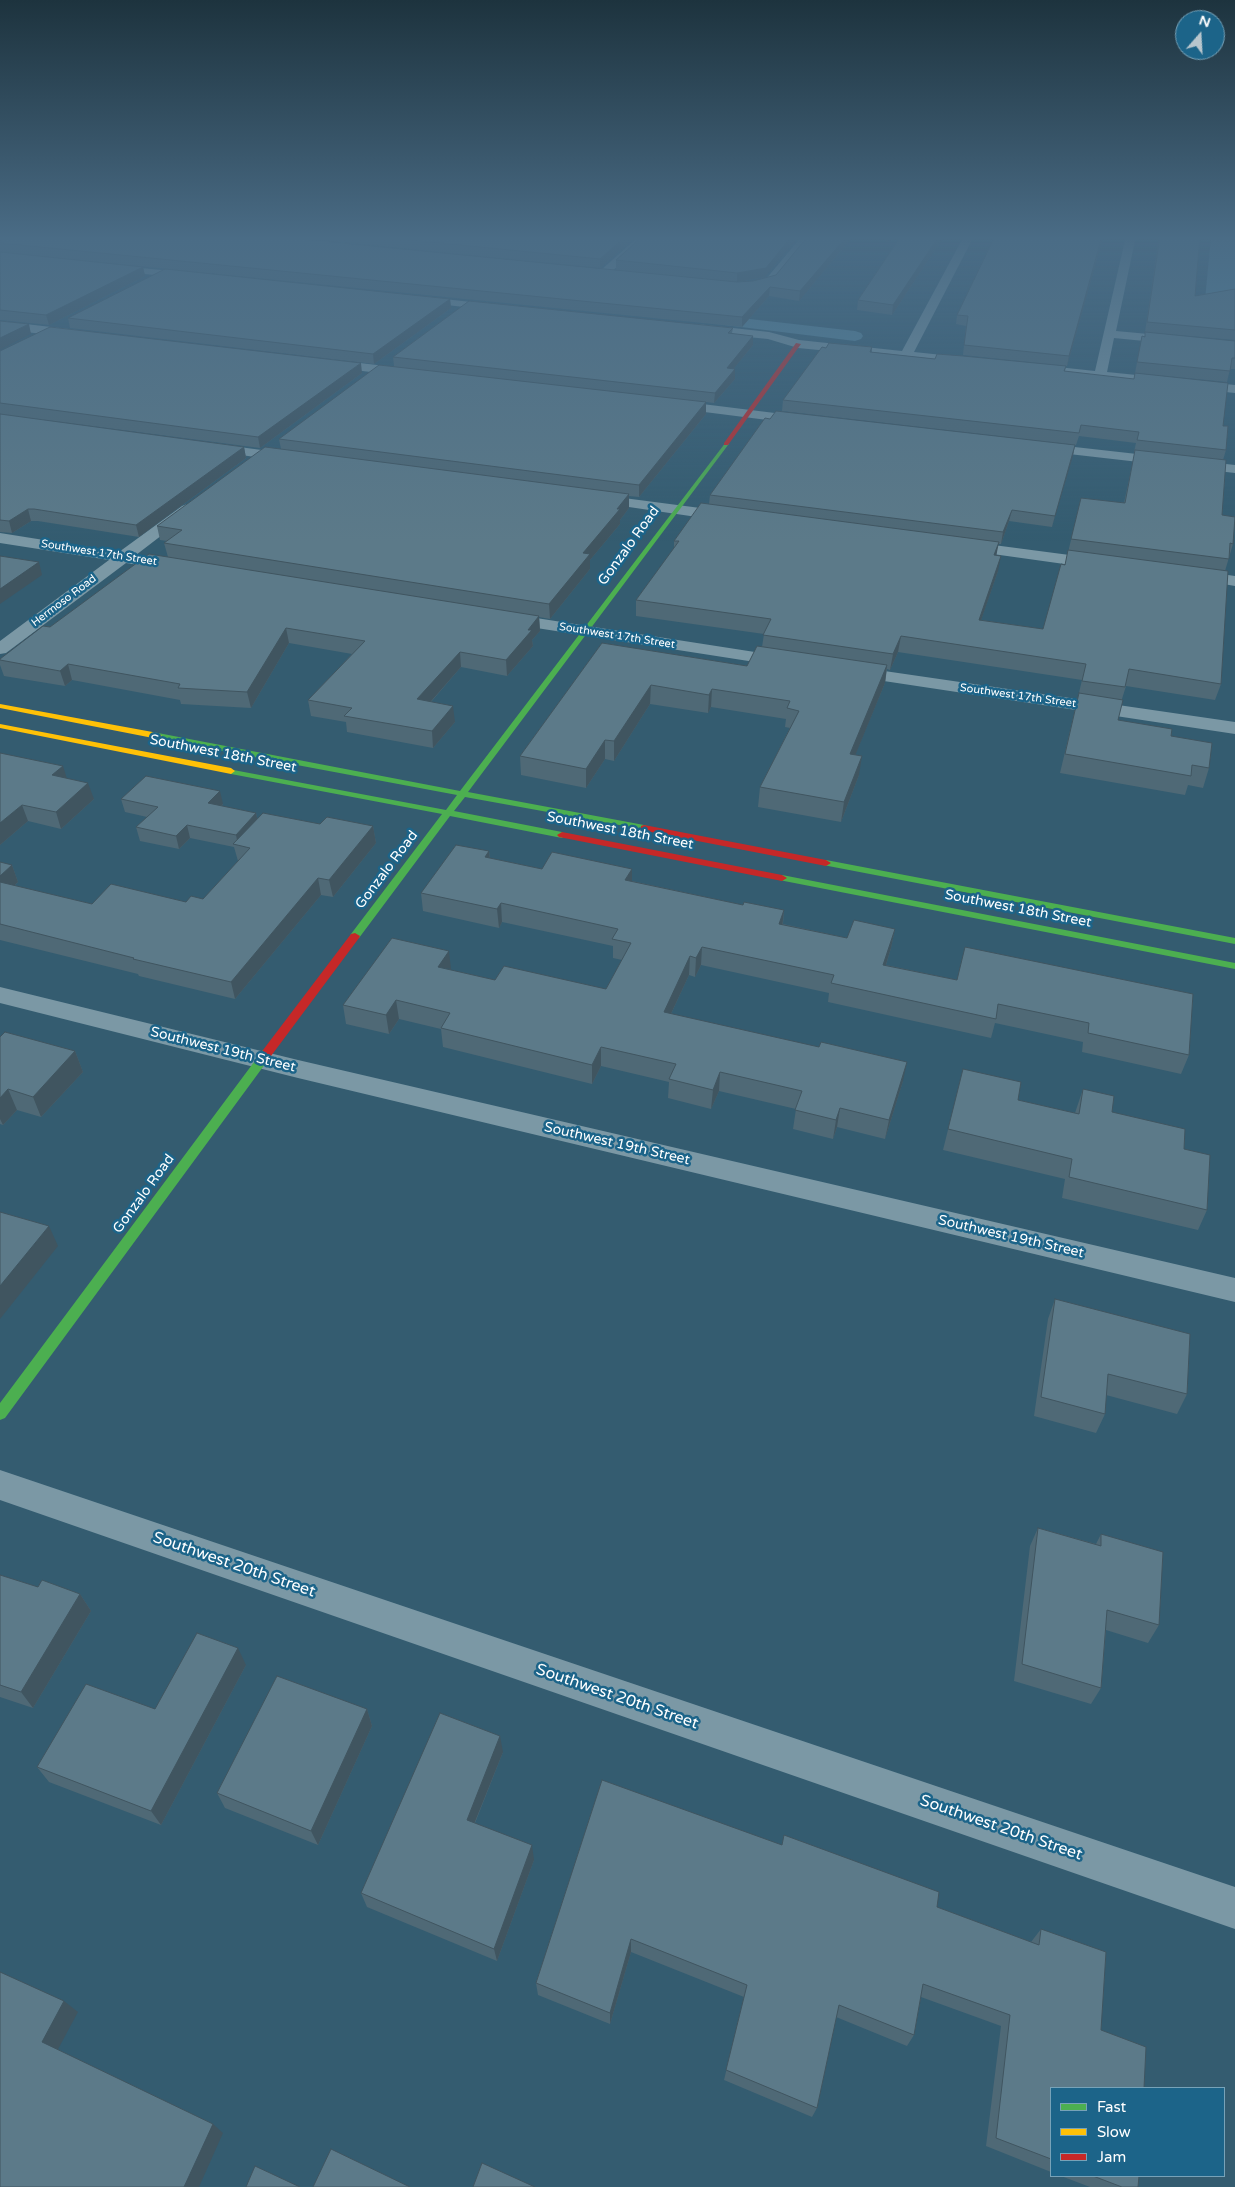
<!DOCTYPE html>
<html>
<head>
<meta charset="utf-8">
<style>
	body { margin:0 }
	#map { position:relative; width:1235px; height:2187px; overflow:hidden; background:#345c70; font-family:"Varela Round",sans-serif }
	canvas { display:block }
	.legend { position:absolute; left:1050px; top:2087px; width:175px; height:90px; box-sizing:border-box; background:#1c6489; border:1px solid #77a2b8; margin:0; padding:6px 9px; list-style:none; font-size:15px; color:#fff }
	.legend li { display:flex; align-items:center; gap:10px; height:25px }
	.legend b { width:25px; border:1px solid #77a2b8 }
	.north { position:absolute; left:1175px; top:10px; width:50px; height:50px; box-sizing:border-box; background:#1c6489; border:1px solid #77a2b8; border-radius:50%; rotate:19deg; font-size:14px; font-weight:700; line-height:20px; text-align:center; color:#fff }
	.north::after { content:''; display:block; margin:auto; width:18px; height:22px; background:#b8c6cd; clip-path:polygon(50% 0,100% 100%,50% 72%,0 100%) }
</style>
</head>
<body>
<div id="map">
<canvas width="1235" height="2187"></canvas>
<ul class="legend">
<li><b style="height:6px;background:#4caf50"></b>Fast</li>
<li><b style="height:6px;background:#ffc107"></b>Slow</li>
<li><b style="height:6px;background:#c62828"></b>Jam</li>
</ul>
<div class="north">N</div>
</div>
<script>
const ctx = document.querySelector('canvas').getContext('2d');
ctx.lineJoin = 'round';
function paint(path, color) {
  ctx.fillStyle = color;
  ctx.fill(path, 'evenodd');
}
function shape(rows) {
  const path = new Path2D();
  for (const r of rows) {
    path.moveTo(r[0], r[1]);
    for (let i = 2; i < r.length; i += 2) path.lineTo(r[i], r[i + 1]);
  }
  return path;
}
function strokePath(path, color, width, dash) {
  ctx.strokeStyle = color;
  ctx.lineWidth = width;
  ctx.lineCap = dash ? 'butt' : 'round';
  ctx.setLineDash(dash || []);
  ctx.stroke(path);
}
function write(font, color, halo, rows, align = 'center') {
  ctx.font = font + ' "Varela Round",sans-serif';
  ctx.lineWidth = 5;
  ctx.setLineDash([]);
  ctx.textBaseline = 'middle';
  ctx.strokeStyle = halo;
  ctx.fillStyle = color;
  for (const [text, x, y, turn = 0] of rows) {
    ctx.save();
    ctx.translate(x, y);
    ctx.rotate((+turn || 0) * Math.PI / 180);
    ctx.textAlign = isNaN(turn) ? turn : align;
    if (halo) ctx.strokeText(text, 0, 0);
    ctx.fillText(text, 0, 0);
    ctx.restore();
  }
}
const water = shape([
	[1211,236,1235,236,1235,318,1204,311]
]);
const canal = shape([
	[697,313,855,331,861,333,863,336,861,339,855,341,692,321,689,318,692,315,697,313]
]);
const street = shape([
	[639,236,650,236,607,276,599,276,598,274,599,272,639,236],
	[802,236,812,236,774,283,764,287,738,289,737,287,738,285,766,279,802,236],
	[964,236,974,236,914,352,971,358,977,362,975,365,798,348,768,339,697,332,691,328,697,324,769,332,799,340,902,351,964,236],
	[1126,236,1136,236,1116,331,1235,342,1235,350,1114,338,1107,372,1235,385,1235,393,1035,372,1033,369,1035,366,1039,365,1095,371,1126,236],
	[110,265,193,273,198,276,193,279,106,270,105,268,106,266,110,265],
	[416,296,499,305,505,308,499,311,412,301,410,299,412,297,416,296],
	[0,321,77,330,83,334,77,338,0,329,0,321],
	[327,359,410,369,416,373,410,377,323,366,321,363,327,359],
	[670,400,807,417,814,421,807,425,665,407,663,404,670,400],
	[209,443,292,454,299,458,292,462,204,450,202,447,209,443],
	[1039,443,1235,465,1235,473,1034,450,1032,447,1039,443],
	[593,494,731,512,736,514,739,517,736,520,731,522,588,501,586,498,588,495,593,494],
	[187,504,192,506,195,509,192,512,136,555,183,563,185,566,183,569,177,571,126,563,6,653,0,654,0,641,109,560,0,543,0,533,119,552,182,506,187,504],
	[963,541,1100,559,1106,561,1108,564,1106,567,1100,569,957,549,955,546,957,543,963,541],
	[1194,570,1235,576,1235,586,1188,578,1186,575,1188,572,1194,570],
	[504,613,787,657,793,658,796,662,793,666,787,667,498,622,495,618,498,614,504,613],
	[850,666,1235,722,1235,734,844,675,841,671,844,667,850,666],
	[0,987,298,1060,1235,1278,1235,1302,298,1078,0,1003,0,987],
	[0,1470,1235,1887,1235,1929,0,1500,0,1470]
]);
const fast = shape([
	[726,442,729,444,728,445,468,792,644,825,647,826,647,830,465,797,454,811,562,832,567,835,562,838,450,816,359,938,355,939,350,936,351,934,442,814,231,774,227,771,228,769,446,810,457,795,158,739,154,736,158,733,460,791,726,442],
	[826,860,1235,938,1235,944,823,865,823,861,826,860],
	[782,875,1235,963,1235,969,779,880,779,876,782,875],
	[267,1049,271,1050,272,1053,271,1056,5,1418,0,1420,0,1403,263,1050,267,1049]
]);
const slow = shape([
	[0,704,158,733,162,736,158,739,0,708,0,704],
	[0,724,231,768,235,771,231,774,0,728,0,724]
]);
const jam = shape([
	[796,343,801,344,728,445,724,445,724,443,796,343],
	[644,825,826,860,831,863,826,866,641,830,641,826,644,825],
	[562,832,782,875,787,878,782,881,559,837,557,835,562,832],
	[355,933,360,936,359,938,271,1056,263,1056,262,1053,263,1050,351,934,355,933]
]);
const wall = shape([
	[0,236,737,282,753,281,776,275,808,236,853,236,799,301,769,296,742,327,0,252],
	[280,236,636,236,600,268],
	[643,236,765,277,737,282,616,270,616,260],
	[881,236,897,236,888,242],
	[901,236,944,236,892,315,857,310,858,300],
	[1159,236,1200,236,1195,296,1235,289,1235,340,1145,332],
	[1102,241,1067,366,963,355,966,326,956,324,957,315],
	[0,252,143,267,145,276,49,325,0,320],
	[450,299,451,308,374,364,70,328,68,318],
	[733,328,732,333,753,345,734,368,735,379,714,403,706,402,706,414,639,497,629,496,629,508,620,520,620,524,590,560,590,569,550,619,539,617,540,631,532,640,533,646,507,676,461,667,431,702,455,722,433,748,347,732,346,722,311,716,308,700,352,654,289,643,251,708,181,704,180,700,72,680,65,686,4,676,0,665,0,659,50,627,168,557,164,543,167,541,160,540,157,526,281,449,279,439,394,366,393,357],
	[1142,336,1235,341,1235,369,1230,369,1227,382,1135,373],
	[872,347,872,352,935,359,1066,366,1065,371,1223,426,1226,450,1223,460,1222,515,1233,544,1225,571,1221,684,1215,700,1126,686,1122,699,1118,720,1171,736,1209,768,1203,788,1188,785,1185,795,1060,773,1082,680,898,652,890,670,887,669,885,683,855,755,859,775,841,822,758,807,760,787,790,728,785,727,786,719,711,707,708,713,650,704,614,761,605,759,586,788,521,775,520,756,602,643,747,666,762,647,764,634,636,616,636,600,674,549,674,541,709,504,710,495,1075,445,1052,527,1009,521,1001,544,998,544,996,555,998,571,981,620,1043,629,1065,565,1081,498,1124,503,1135,452,1134,452,1136,443,1079,436,1076,445,782,411,783,400,826,348],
	[0,351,362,373,260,448,0,414],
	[0,414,244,447,246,458,139,537,38,521,31,521,12,533,0,532],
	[0,753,67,778,94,799,61,829,28,821,0,845],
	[121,799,223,804,222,806,256,813,257,818,320,824,373,826,376,843,333,897,321,895,235,999,139,976,138,974,0,940,0,862,12,865,18,882,14,886,92,904,186,902,203,899,238,861,234,847,190,838,179,849,140,841,136,827,147,817,125,812],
	[489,851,490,858,542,869,632,869,632,881,743,905,784,910,783,924,847,938,895,929,891,948,886,965,957,980,1189,1055,1181,1074,1082,1052,1083,1042,995,1023,991,1038,828,1002,829,993,701,965,695,977,689,975,671,1014,903,1081,885,1139,837,1127,833,1139,793,1129,796,1109,719,1091,711,1109,668,1098,669,1082,601,1066,592,1084,443,1047,441,1029,399,1019,389,1034,346,1024,343,1005,451,970,495,980,606,989,622,960,613,958,613,946,502,922,499,928,423,911,421,893],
	[0,1037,75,1051,83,1072,41,1117,17,1110,3,1125,0,1124],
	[963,1069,1018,1100,1075,1113,1083,1089,1112,1112,1184,1149,1207,1210,1198,1230,1062,1198,1065,1179,943,1150],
	[1055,1299,1187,1394,1177,1414,1106,1395,1105,1414,1096,1433,1034,1416,1048,1319],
	[1038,1528,1096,1544,1101,1534,1159,1625,1148,1643,1106,1630,1101,1688,1091,1704,1014,1681,1030,1546],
	[0,1575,38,1587,80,1594,91,1611,33,1708,0,1697],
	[246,1665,161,1825,49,1782,37,1767],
	[367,1709,372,1726,318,1845,225,1808,217,1793],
	[503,1752,475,1823,534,1860,497,1961,367,1907,361,1893],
	[602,1780,937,1907,1031,1942,1041,1929,1051,2088,1051,2172,986,2146,1001,2026,921,1997,914,2035,907,2046,836,2017,817,2108,812,2117,724,2080,744,1997,631,1952,610,2024,538,1995,536,1983],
	[1061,2176,1139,2176,1138,2187,1090,2187]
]);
const shadedWall = shape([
	[626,236,636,236,600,268,600,259],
	[792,236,799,236,765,277,737,282,737,273],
	[847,236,853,236,799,301,800,291],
	[889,236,897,236,888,242],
	[939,236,944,236,892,315,893,305],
	[1103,236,1102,241,1067,366,1069,356],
	[143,267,145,276,49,325,46,315],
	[770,287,769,296,742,327,742,317],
	[450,299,451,308,374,364,373,354],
	[29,324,31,334,0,350,0,338],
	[753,336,753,345,726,378,727,368],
	[361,363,362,373,260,448,258,437],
	[735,369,735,379,714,403,715,393],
	[706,402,706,414,639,497,639,485],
	[1075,445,1073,456,1052,527,1055,516],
	[244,447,246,458,139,537,136,525],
	[629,494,629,508,620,520,620,524,590,560,590,569,550,619,549,604,583,553,617,509],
	[28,509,31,521,12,533,9,521],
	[1012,510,1009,521,1001,544,1003,532],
	[999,542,996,557,994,555],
	[1001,556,998,571,976,635,979,620],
	[39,562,42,575,0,604,0,589],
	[539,616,540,631,532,640,533,646,507,676,506,660,528,630],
	[286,628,289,643,251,708,247,692],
	[901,636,898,652,890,670,893,654],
	[460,652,461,667,419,715,417,699],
	[68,664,72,680,65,686,60,671],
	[887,665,885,683,848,773,850,754],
	[651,685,650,704,614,761,614,741],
	[712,689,711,707,708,713,709,695],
	[453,706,455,722,433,748,432,731],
	[605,740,605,759,586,788,586,769],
	[862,756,859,775,841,822,844,802],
	[63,766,68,782,52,775],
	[88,783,94,799,61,829,56,812],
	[220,791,223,804,211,816,208,803],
	[22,805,28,821,0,845,0,823],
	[256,813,259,826,238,845,236,835],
	[187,825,190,838,179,849,176,836],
	[373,826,376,843,333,897,329,880],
	[489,851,491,870,485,857],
	[12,865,18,882,1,898,0,896,0,876],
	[632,869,632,887,625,880],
	[318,878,321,895,235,999,231,982],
	[501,903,502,922,499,928,497,909],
	[784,910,782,929,779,924],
	[895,929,891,948,880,984,883,965],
	[702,947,701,965,695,977,696,958],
	[449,951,451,969,438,967],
	[690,956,689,975,663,1031,664,1012],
	[396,1000,399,1019,389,1034,386,1015],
	[601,1047,601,1066,592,1084,592,1065],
	[75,1051,83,1072,41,1117,33,1097],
	[907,1062,903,1081,885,1139,889,1120],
	[720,1072,719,1091,711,1109,713,1090],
	[8,1089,17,1110,3,1125,0,1119,0,1098],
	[840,1108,837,1127,833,1139,836,1120],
	[49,1226,58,1246,0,1319,0,1286],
	[80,1594,91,1611,33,1708,21,1692],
	[238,1648,246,1665,161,1825,151,1811],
	[367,1709,372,1726,318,1845,311,1831],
	[500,1736,503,1752,470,1834,467,1820],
	[532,1845,534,1860,497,1961,494,1949],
	[631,1939,631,1952,610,2024,610,2013],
	[64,2001,78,2012,56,2053,42,2042],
	[213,2124,223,2133,199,2187,184,2187]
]);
const building = shape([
	[0,236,270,236,737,282,753,281,776,275,808,236,847,236,800,291,770,287,742,317,0,243,0,236],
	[370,236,626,236,600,259,370,236],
	[643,236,792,236,766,268,737,273,616,260,643,236],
	[901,236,939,236,893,305,858,300,901,236],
	[995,236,1102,236,1069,356,964,345,968,316,957,315,995,236],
	[1160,236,1200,236,1195,296,1235,289,1235,330,1147,322,1160,236],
	[0,252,143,267,46,315,0,310,0,252],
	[165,269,450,299,373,354,68,318,165,269],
	[469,301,733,328,728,333,753,336,727,368,735,369,715,393,393,357,469,301],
	[0,321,29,324,0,338,0,321],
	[50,327,361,363,258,437,0,403,0,351,50,327],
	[1145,332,1235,341,1235,358,1232,358,1230,371,1137,362,1142,336,1145,337,1145,332],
	[829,343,872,347,870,352,935,359,937,354,963,356,1066,366,1064,371,1134,379,1135,373,1228,383,1223,426,1228,426,1226,450,1137,440,1139,432,1081,425,1079,433,783,400,822,347,826,348,829,343],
	[379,365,706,402,639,485,279,439,379,365],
	[776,411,1075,445,1055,516,1012,510,1003,532,710,495,765,418,770,419,776,411],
	[0,414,244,447,136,525,34,509,28,509,9,521,0,520,0,414],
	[265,447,629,494,617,509,620,509,583,553,590,554,549,604,164,543,182,530,157,526,265,447],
	[1135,450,1226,460,1222,515,1235,517,1233,544,1230,543,1229,559,1071,539,1081,498,1125,503,1135,450],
	[701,503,999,542,994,555,1001,556,979,620,1043,629,1061,564,1065,565,1068,550,1228,571,1221,684,1129,669,1125,687,1082,681,1086,664,901,636,893,654,763,635,771,619,636,600,679,541,674,541,701,503],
	[149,554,539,616,528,630,532,630,506,660,460,652,417,699,453,706,432,731,344,716,352,708,308,700,365,641,286,628,247,692,178,688,180,684,68,664,60,671,0,660,0,659,43,626,50,627,149,554],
	[0,556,39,562,0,589,0,556],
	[602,643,747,666,757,646,887,665,850,754,862,756,844,802,760,787,799,711,787,708,790,701,712,689,709,695,651,685,614,741,605,740,586,769,520,756,602,643],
	[1079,693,1123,700,1118,720,1172,729,1171,736,1212,743,1209,768,1192,765,1191,776,1065,754,1079,693],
	[0,753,63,766,52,775,88,783,56,812,22,805,0,823,0,753],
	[146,776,220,791,208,803,256,813,236,835,187,825,176,836,136,827,158,807,121,799,146,776],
	[263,813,320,824,327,817,373,826,329,880,318,878,231,982,133,959,134,958,0,924,0,882,92,904,111,884,186,902,191,896,203,899,250,848,233,844,263,813],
	[456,845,489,851,485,857,542,869,552,852,632,869,625,880,743,905,744,902,784,910,779,924,847,938,854,920,895,929,883,965,957,980,965,947,1193,994,1189,1055,1088,1033,1089,1023,998,1004,996,1019,831,983,834,975,702,947,696,958,690,956,664,1012,819,1047,821,1042,907,1062,889,1120,840,1108,836,1120,795,1110,802,1091,720,1072,713,1090,669,1079,676,1064,601,1047,592,1065,441,1028,450,1013,396,1000,386,1015,343,1005,392,938,449,951,438,967,495,980,504,966,606,989,631,943,612,939,618,929,501,903,497,909,421,893,456,845],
	[0,862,12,865,0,876,0,862],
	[5,1032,75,1051,33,1097,8,1089,0,1098,0,1037,5,1032],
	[963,1069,1021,1082,1018,1100,1079,1114,1083,1089,1114,1096,1112,1112,1185,1129,1184,1149,1210,1155,1207,1210,1069,1177,1072,1159,948,1129,963,1069],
	[0,1212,49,1226,0,1286,0,1212],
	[1055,1299,1190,1334,1187,1394,1108,1374,1105,1414,1041,1397,1055,1299],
	[1038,1528,1101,1546,1101,1534,1163,1552,1159,1625,1107,1610,1101,1688,1022,1664,1038,1528],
	[0,1575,38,1587,42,1580,80,1594,21,1692,0,1685,0,1575],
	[197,1633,238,1648,151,1811,37,1767,86,1684,155,1709,197,1633],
	[277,1676,367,1709,311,1831,217,1793,277,1676],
	[440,1713,500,1736,467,1820,532,1845,494,1949,361,1893,440,1713],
	[602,1780,782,1845,784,1835,939,1892,937,1907,1039,1945,1041,1929,1106,1952,1101,2030,1146,2047,1144,2088,1051,2088,1051,2159,996,2138,1010,2015,923,1984,914,2035,839,2005,817,2108,726,2070,747,1985,631,1939,610,2013,536,1983,602,1780],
	[0,1972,64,2001,42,2042,213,2124,184,2187,0,2187,0,1972],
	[331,2149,410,2187,313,2187,331,2149],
	[482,2163,535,2187,473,2187,482,2163],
	[255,2166,300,2187,246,2187,255,2166],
	[1093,2176,1139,2176,1138,2187,1122,2187,1093,2176]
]);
const farStreetnames = [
	["Southwest 17th Street",99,553,9],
	["Hermoso Road",64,601,-37],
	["Southwest 17th Street",617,636,9],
	["Southwest 17th Street",1018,696,8]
];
const streetNames = [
	["Gonzalo Road",629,546,-54],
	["Southwest 18th Street",223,754,11],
	["Southwest 18th Street",620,831,11],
	["Gonzalo Road",387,870,-53],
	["Southwest 18th Street",1018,909,11],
	["Southwest 19th Street",223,1050,14],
	["Southwest 19th Street",617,1144,13],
	["Gonzalo Road",144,1194,-54],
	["Southwest 19th Street",1011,1237,13]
];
const nearStreetnames = [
	["Southwest 20th Street",234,1565,19],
	["Southwest 20th Street",617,1697,19],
	["Southwest 20th Street",1001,1828,19]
];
paint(water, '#5688a0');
paint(canal, '#5688a0');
paint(street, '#7b98a5');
paint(fast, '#4caf50');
paint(slow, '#ffc107');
paint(jam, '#c62828');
paint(wall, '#4f6976');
paint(shadedWall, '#405560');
paint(building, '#5c7a89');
strokePath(building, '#405560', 1);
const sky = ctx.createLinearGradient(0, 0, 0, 542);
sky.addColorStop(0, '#1d333e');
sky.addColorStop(0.44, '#4a6c86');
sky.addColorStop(1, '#4a6c8600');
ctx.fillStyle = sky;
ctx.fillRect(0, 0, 1235, 542);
write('11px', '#fff', '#1c6489', farStreetnames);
write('14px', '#fff', '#1c6489', streetNames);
write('16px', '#fff', '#1c6489', nearStreetnames);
</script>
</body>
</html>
